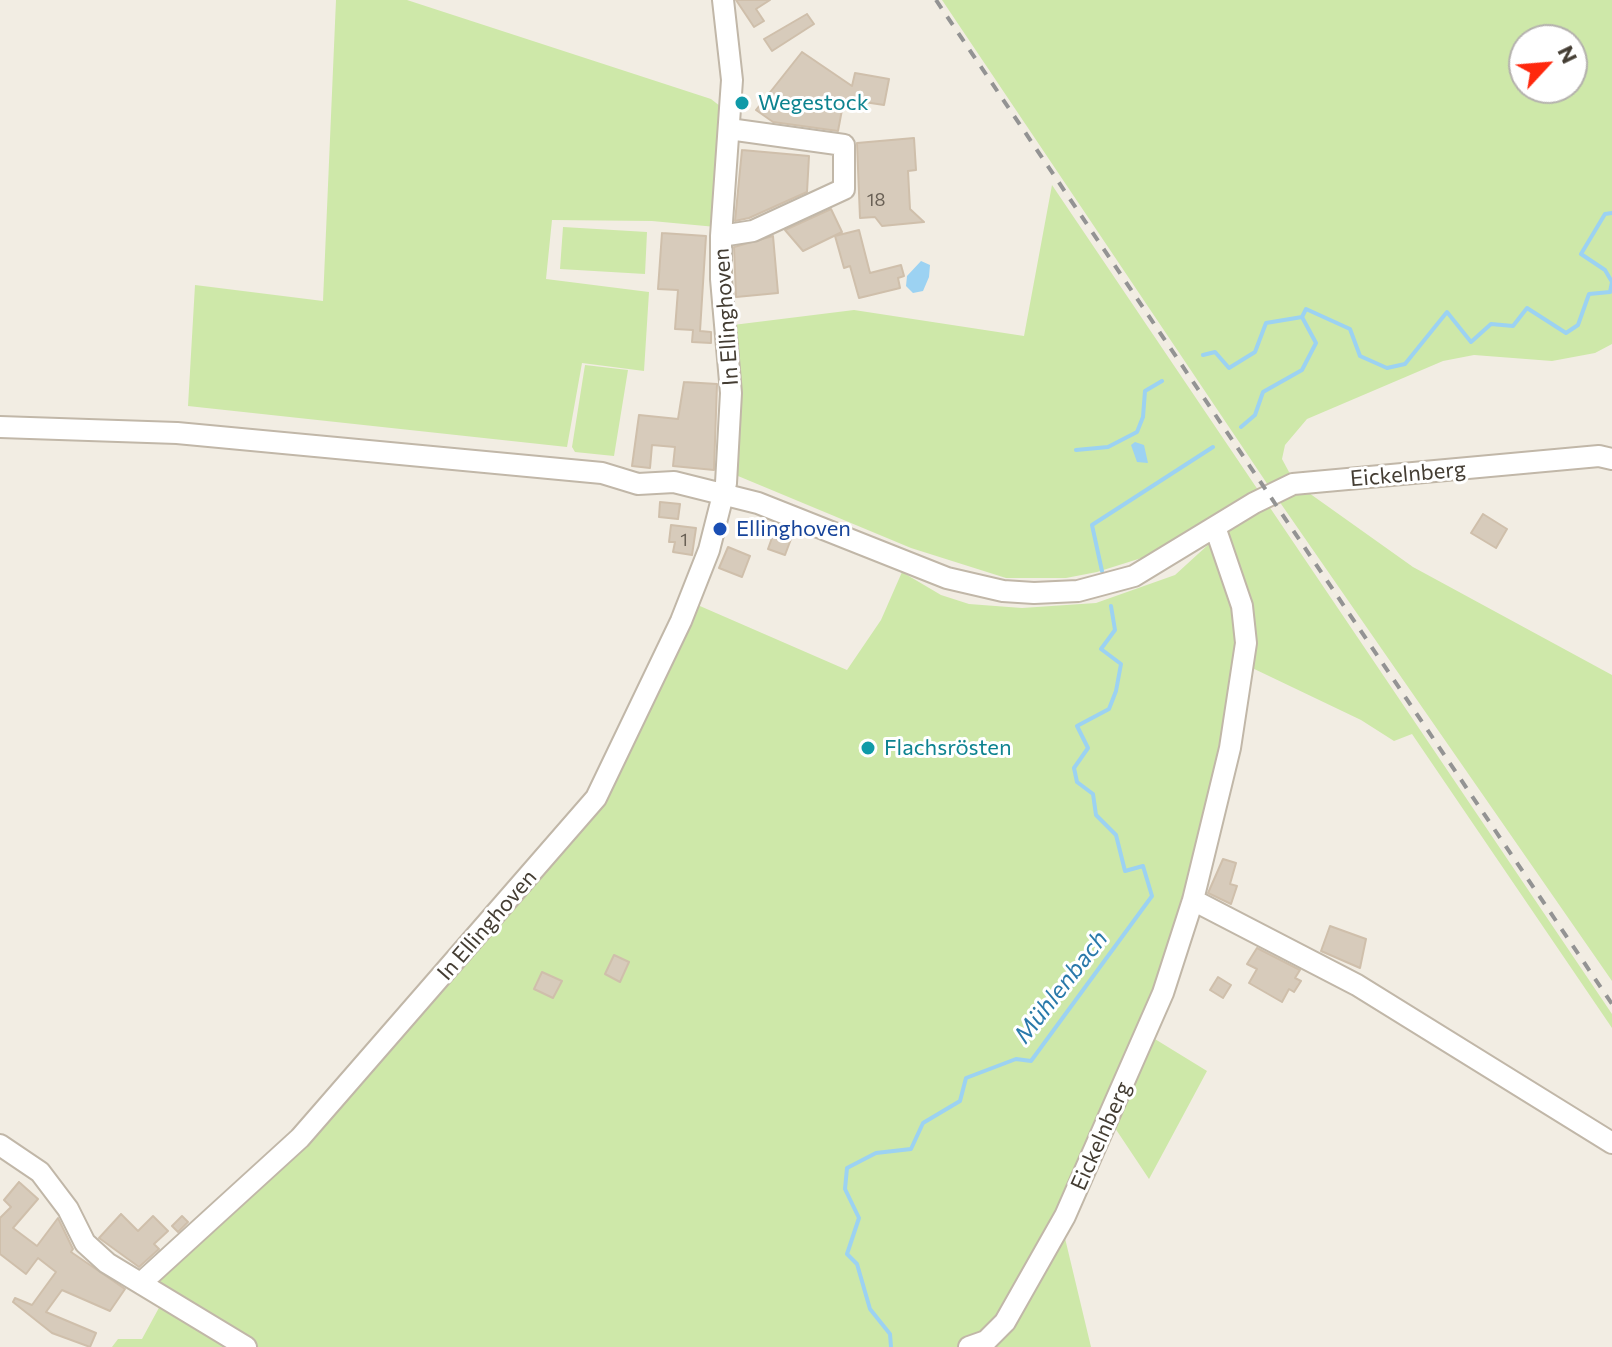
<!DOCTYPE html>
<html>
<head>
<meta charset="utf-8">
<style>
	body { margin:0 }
	#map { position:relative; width:1612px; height:1347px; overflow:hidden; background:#f2ede3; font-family:Commissioner,sans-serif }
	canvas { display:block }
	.north { position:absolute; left:1508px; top:24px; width:80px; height:80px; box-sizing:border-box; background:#fff; border:2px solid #b4b1ad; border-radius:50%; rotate:64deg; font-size:22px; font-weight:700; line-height:32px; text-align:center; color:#443d33 }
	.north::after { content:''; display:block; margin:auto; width:28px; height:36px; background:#ff280d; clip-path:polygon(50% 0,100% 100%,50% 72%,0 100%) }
</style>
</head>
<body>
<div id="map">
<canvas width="1612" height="1347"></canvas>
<div class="north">N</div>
</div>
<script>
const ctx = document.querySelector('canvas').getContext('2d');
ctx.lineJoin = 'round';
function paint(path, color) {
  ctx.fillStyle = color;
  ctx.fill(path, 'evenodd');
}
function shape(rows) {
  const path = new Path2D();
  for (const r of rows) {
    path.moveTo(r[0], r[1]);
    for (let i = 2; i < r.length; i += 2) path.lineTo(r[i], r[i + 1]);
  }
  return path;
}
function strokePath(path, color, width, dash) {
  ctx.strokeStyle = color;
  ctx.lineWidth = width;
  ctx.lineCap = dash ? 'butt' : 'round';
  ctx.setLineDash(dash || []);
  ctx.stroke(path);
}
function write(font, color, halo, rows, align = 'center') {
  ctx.font = font + ' Commissioner,sans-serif';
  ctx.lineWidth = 6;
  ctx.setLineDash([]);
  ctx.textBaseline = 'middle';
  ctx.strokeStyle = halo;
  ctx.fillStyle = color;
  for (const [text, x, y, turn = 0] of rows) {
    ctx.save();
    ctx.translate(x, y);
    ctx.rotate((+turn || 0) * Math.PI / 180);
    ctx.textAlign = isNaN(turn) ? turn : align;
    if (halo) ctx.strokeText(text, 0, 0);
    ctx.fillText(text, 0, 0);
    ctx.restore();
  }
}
const green = shape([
	[336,0,407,0,711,99,725,110,716,227,652,221,552,220,546,279,649,292,644,371,582,363,567,447,188,406,195,285,323,301],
	[942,0,1612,0,1612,344,1595,353,1552,361,1474,355,1443,361,1307,419,1285,445,1282,459,1289,472,1309,493,1413,567,1612,675,1612,981,1270,488],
	[1524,40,1572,40,1572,88,1524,88],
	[1052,185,1612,1014,1612,1028,1412,734,1394,741,1361,720,1248,666,1159,985,1012,1313,969,1347,258,1347,159,1289,157,1280,588,820,693,603,847,670,881,620,902,572,941,595,969,604,1022,608,1096,603,1175,575,1221,533,1097,572,1066,578,1006,578,911,548,738,476,738,372,733,325,854,310,1024,336],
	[563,227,647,232,645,274,560,269],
	[585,365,628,370,614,456,575,452,572,447],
	[1150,1036,1207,1071,1149,1179,1111,1122],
	[1064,1234,1091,1347,983,1347],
	[161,1304,234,1347,112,1347,118,1339,142,1339]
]);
const water = shape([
	[921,261,930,265,929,277,923,291,913,293,906,286,907,276],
	[1135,442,1144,445,1148,463,1137,462,1131,445]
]);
const stream = shape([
	[1203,355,1215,352,1229,368,1255,352,1266,323,1302,317],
	[1241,427,1255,415,1263,392,1302,370,1316,343,1302,317,1306,309,1350,329,1360,356,1387,368,1405,364,1447,312,1471,342,1491,324,1513,326,1527,308,1566,333,1578,325,1589,294,1610,292,1612,282,1605,270,1581,254,1605,214,1612,213],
	[1076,450,1108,447,1137,432,1143,417,1145,391,1162,381],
	[1102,571,1092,525,1213,447],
	[891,1347,890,1334,870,1309,857,1264,847,1254,859,1218,845,1189,847,1168,876,1153,911,1149,923,1123,960,1101,966,1078,1016,1059,1031,1061,1152,896,1143,866,1125,871,1116,835,1096,815,1093,794,1077,782,1074,768,1088,748,1077,726,1109,709,1116,691,1121,664,1101,649,1115,630,1111,606]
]);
const building = shape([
	[736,0,770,0,756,9,764,21,754,27,736,0],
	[807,14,814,24,772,51,764,39,807,14],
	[802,52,852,86,855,73,889,79,884,105,844,99,838,131,773,122,756,110,802,52],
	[914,138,916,170,908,171,910,209,924,222,882,226,875,217,860,218,857,143,914,138],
	[742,150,809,156,807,192,749,218,735,221,742,150],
	[831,209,842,232,803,251,785,230,831,209],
	[859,230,870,273,901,265,904,276,898,278,900,288,859,298,850,266,844,268,835,236,859,230],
	[662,233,706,236,700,331,711,332,711,343,692,342,693,330,675,329,678,290,658,289,662,233],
	[773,236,778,293,736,297,734,247,773,236],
	[684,382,717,384,714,470,673,466,675,447,652,445,650,468,632,466,639,415,678,419,684,382],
	[660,502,680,504,678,519,659,517,660,502],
	[1483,514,1507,529,1496,548,1471,533,1483,514],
	[777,524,794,531,785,555,768,549,777,524],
	[671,525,696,528,692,555,673,552,675,542,669,542,671,525],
	[728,547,750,556,742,577,719,568,728,547],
	[1223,859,1236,863,1230,884,1237,886,1231,904,1208,893,1223,859],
	[1330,926,1366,939,1360,968,1321,951,1330,926],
	[1257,948,1300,970,1295,978,1301,981,1294,992,1289,989,1282,1002,1249,983,1257,969,1247,964,1257,948],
	[614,955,629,962,620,982,605,974,614,955],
	[542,972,562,981,553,998,534,989,542,972],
	[1218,977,1231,985,1223,998,1210,990,1218,977],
	[19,1182,38,1199,13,1228,37,1246,58,1218,73,1249,71,1252,125,1289,110,1311,62,1290,46,1312,96,1333,90,1347,52,1333,13,1302,15,1298,32,1305,56,1272,38,1258,26,1274,0,1254,0,1218,11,1207,4,1200,19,1182],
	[121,1214,138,1231,153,1216,168,1231,154,1244,159,1249,139,1267,99,1238,121,1214],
	[182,1216,188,1222,178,1232,172,1226,182,1216]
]);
const minor = shape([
	[721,236,753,231,844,189,844,145,729,129],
	[0,427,177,433,602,473,638,484,674,482,758,503,947,578,1003,591,1034,593,1078,591,1134,576,1254,503,1293,484,1599,456,1612,459],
	[1193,900,1357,985,1612,1143],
	[0,1145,40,1172,68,1209,85,1243,107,1263,246,1347],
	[141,1283,300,1138,596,798,681,621,709,550,726,483,731,393,721,279,721,236,732,80,723,0],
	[969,1347,986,1341,1005,1322,1065,1216,1163,993,1193,900,1230,748,1246,643,1242,606,1215,527]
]);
const rail = shape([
	[936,0,1612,1004]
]);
const markers = [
	[742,103,8,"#0f9aa8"],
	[720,529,8,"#1a4fb4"],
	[868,748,8,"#0f9aa8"]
];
const numberNames = [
	["18",876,200],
	["1",684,540]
];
const cultureNames = [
	["Wegestock",758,103],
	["Flachsrösten",884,748]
];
const streetNames = [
	["In Ellinghoven",726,317,-94],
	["Eickelnberg",1408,474,-5],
	["In Ellinghoven",487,925,-49],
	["Eickelnberg",1101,1136,-66]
];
const transitNames = [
	["Ellinghoven",736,529]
];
const waterNames = [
	["Mühlenbach",1061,987,-52]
];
paint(green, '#cee8a9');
paint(water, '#9cd2f2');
strokePath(stream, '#9cd2f2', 4);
paint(building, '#d7cbbb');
strokePath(building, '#cfbfab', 2);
strokePath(minor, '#c1b7a8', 24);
strokePath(minor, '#fff', 20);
strokePath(rail, '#939393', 4, [10, 10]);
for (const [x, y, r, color] of markers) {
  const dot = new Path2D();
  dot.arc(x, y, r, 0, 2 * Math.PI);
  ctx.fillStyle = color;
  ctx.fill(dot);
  strokePath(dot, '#fff', 3);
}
write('18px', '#696055', null, numberNames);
write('22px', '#0d838f', '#fff', cultureNames, 'left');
write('22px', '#443d33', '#fff', streetNames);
write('22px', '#164399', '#fff', transitNames, 'left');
write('italic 24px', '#2979aa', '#fff', waterNames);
</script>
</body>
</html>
